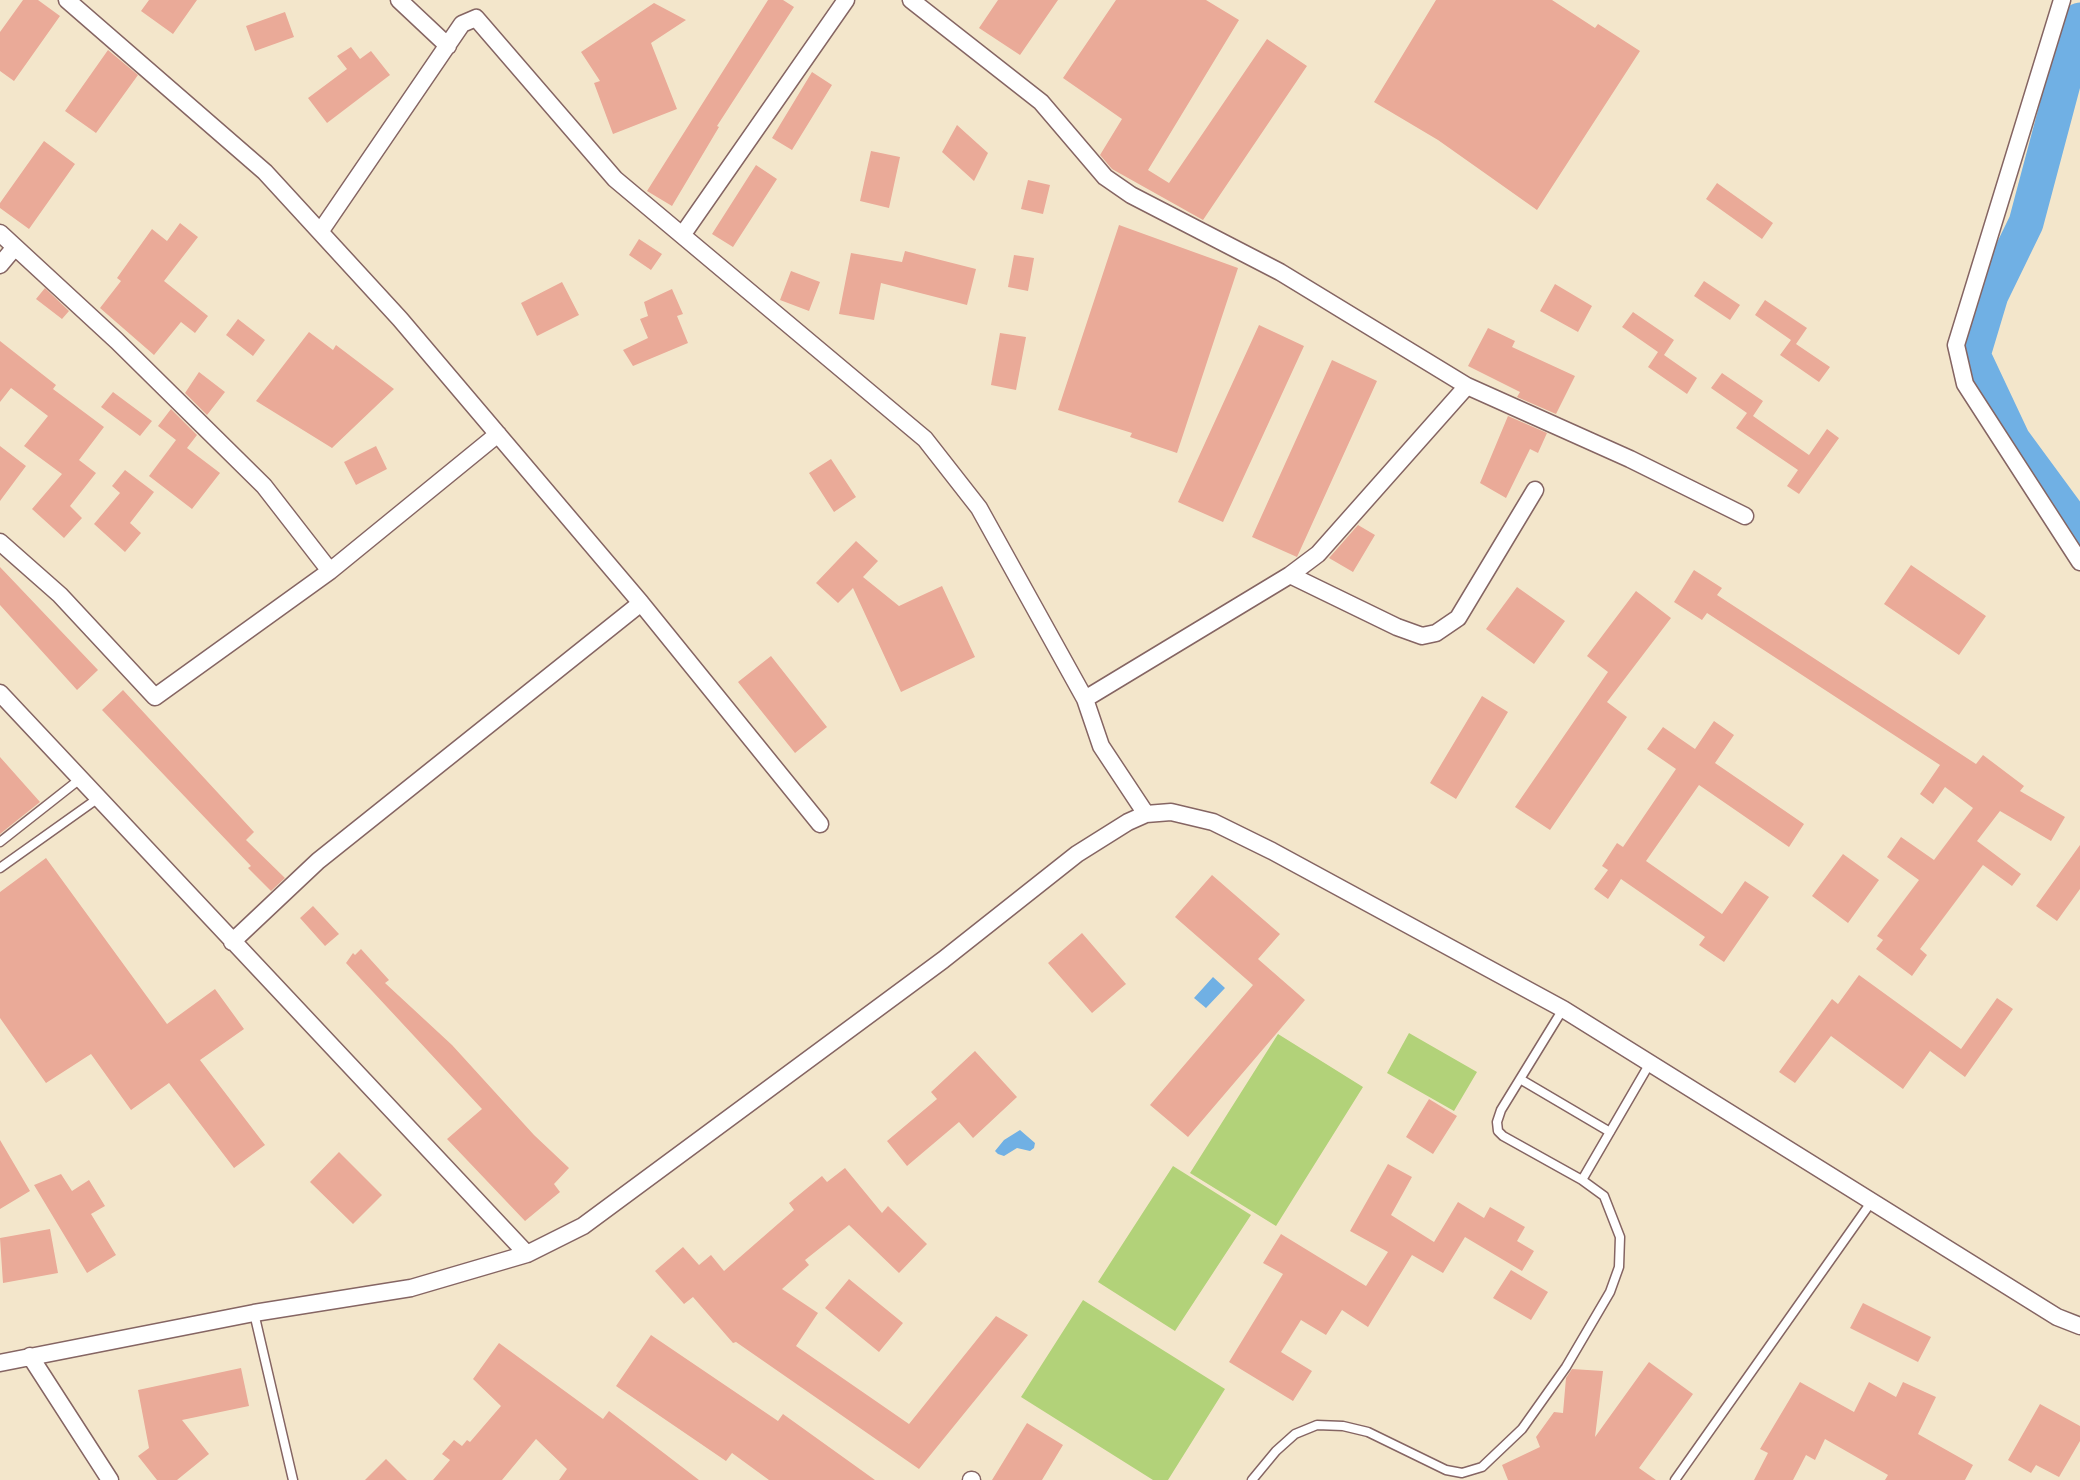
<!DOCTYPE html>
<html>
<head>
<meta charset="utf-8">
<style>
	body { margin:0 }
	canvas { display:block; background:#f3e6cb }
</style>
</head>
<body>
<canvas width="2080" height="1480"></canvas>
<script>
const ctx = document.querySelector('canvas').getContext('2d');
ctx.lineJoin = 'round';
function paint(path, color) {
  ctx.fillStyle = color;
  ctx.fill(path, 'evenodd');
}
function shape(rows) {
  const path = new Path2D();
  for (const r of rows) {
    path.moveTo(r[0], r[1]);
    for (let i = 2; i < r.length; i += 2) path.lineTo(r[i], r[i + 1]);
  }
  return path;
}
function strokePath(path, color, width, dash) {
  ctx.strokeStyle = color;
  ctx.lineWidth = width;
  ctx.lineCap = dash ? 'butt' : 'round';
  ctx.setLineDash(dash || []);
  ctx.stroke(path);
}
const green = shape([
	[1409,1033,1477,1072,1454,1111,1387,1073],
	[1278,1034,1363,1087,1276,1226,1190,1173],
	[1173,1166,1251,1215,1175,1331,1098,1282],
	[1083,1300,1225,1389,1168,1480,1153,1480,1021,1397]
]);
const water = shape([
	[1213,977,1225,988,1206,1008,1194,998],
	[1020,1130,1035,1143,1034,1148,1030,1151,1017,1148,1004,1156,998,1154,995,1151,1004,1140]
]);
const river = shape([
	[2080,20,2026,223,1991,295,1973,355,2013,440,2080,531]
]);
const building = shape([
	[23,0,38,0,60,16,14,81,0,71,0,32],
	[149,0,197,0,173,34,141,11],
	[768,0,783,0,794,7,717,126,719,127,672,206,647,191],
	[998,0,1058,0,1020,55,979,28],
	[1116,0,1206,0,1239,20,1148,170,1169,183,1267,39,1307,66,1203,220,1112,169,1100,155,1122,119,1063,78],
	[1436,0,1552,0,1595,28,1598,24,1640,51,1537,210,1438,140,1374,102],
	[654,3,686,20,651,43,677,109,613,134,594,83,600,81,581,52],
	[285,12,294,37,255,51,246,26],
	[351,47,360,59,371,51,390,75,327,123,308,98,347,69,337,56],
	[108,50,138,75,96,133,65,111],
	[812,72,832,85,792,150,772,138],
	[957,125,988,153,974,181,942,152],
	[44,141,75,164,29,229,0,208,0,203],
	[871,151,900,157,889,208,860,201],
	[756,165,777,179,733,247,712,234],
	[1028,180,1050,185,1043,214,1021,209],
	[1717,183,1773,223,1762,239,1706,199],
	[180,223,198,237,164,281,208,316,195,333,181,322,154,355,100,308,121,281,117,278,152,229,167,241],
	[1119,225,1238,268,1177,453,1130,437,1132,433,1058,410],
	[639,239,662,254,651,270,629,255],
	[905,251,976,269,967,305,881,283,874,320,839,314,851,253,902,262],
	[1014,255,1034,258,1028,291,1008,287],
	[791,271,820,282,809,311,780,300],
	[1704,281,1740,305,1730,320,1694,296],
	[562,282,579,315,537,336,521,303],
	[1555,284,1592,306,1578,332,1540,311],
	[45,288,69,311,62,319,36,299],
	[672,289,683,314,677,316,688,343,633,366,623,350,648,338,640,319,648,316,644,302],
	[1765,300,1807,328,1796,344,1830,367,1819,382,1780,355,1791,340,1755,315],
	[1633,312,1674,340,1664,355,1697,378,1687,394,1648,367,1658,352,1622,327],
	[238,319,265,340,253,356,226,335],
	[1259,325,1304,346,1223,522,1178,502],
	[1488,328,1515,341,1512,347,1575,376,1556,414,1517,397,1520,392,1468,366],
	[309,332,333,350,336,345,394,389,332,448,256,401],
	[1000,333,1026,337,1016,390,991,385],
	[0,341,56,385,53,389,104,427,79,460,96,473,70,506,82,518,64,538,32,509,62,474,24,446,48,416,11,388,0,402],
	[1332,360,1377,381,1297,557,1252,537],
	[199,372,225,392,207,415,185,393],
	[1722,373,1763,401,1753,416,1809,455,1827,429,1839,438,1799,494,1787,486,1798,470,1736,428,1747,413,1711,388],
	[113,392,152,421,140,436,101,407],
	[171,409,197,435,187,448,220,473,192,509,149,476,176,440,158,426],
	[1508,416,1547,433,1538,453,1530,449,1506,498,1480,483],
	[0,446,26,466,0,501],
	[376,446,387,469,356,485,344,462],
	[831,459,856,497,834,512,809,473],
	[125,470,154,492,130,523,141,533,125,552,94,524,120,493,112,486],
	[1358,525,1375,535,1353,572,1329,558],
	[856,541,878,561,863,577,899,606,942,586,975,657,901,692,853,588,838,603,816,583],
	[1911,565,1986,616,1959,655,1884,604],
	[0,567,98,670,77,690,0,605],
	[1694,570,1722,588,1717,595,1976,764,1983,755,2024,786,2020,791,2065,817,2051,841,2000,811,1977,841,2021,874,2012,886,1983,865,1920,949,1927,955,1912,976,1876,949,1883,940,1877,936,1919,880,1887,857,1901,837,1934,860,1973,808,1945,787,1933,804,1920,794,1940,765,1707,613,1702,620,1674,602],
	[1517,587,1565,621,1534,664,1486,629],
	[1636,591,1671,618,1607,702,1627,717,1550,830,1515,807,1608,672,1587,656],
	[771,656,827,727,795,753,738,682],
	[123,690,254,832,246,840,285,878,271,891,248,868,251,866,102,710],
	[1482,696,1508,712,1456,799,1430,783],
	[1714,721,1734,735,1715,763,1804,824,1789,847,1699,785,1646,861,1722,914,1745,881,1769,897,1724,962,1699,945,1705,937,1621,879,1608,899,1594,889,1608,870,1602,866,1617,843,1623,847,1676,769,1647,749,1663,727,1695,749],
	[0,757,40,802,0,834],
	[2080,845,2080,889,2057,921,2036,906],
	[1843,854,1879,880,1848,923,1812,896],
	[46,858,167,1024,215,989,244,1029,200,1060,265,1145,234,1168,169,1083,131,1110,91,1054,46,1083,0,1018,0,892],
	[1212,875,1280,934,1258,959,1305,1000,1188,1137,1150,1105,1253,985,1175,917],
	[313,906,339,934,325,946,300,918],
	[1082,933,1126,984,1092,1013,1048,963],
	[361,949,389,980,385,983,452,1045,534,1135,569,1168,554,1184,560,1192,525,1221,447,1139,482,1109,346,963,353,953,355,955],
	[1859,975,1961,1049,1997,998,2013,1009,1965,1077,1930,1051,1903,1089,1831,1036,1795,1083,1779,1072,1832,999,1838,1004],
	[975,1051,1017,1097,973,1138,959,1122,907,1166,887,1141,937,1099,931,1092],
	[1429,1099,1457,1116,1433,1154,1406,1137],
	[0,1140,30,1191,0,1209],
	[339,1152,382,1195,353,1224,310,1182],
	[1388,1164,1412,1177,1391,1215,1434,1242,1458,1202,1484,1218,1490,1207,1525,1227,1517,1241,1534,1251,1522,1271,1465,1237,1443,1273,1412,1255,1368,1327,1342,1310,1326,1335,1301,1320,1281,1352,1312,1371,1293,1401,1229,1362,1283,1274,1263,1263,1281,1234,1366,1286,1388,1252,1350,1231],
	[845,1168,882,1213,888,1206,927,1244,899,1273,849,1225,805,1260,809,1265,782,1289,818,1313,796,1346,909,1424,996,1316,1028,1335,919,1469,736,1342,733,1343,693,1297,684,1304,655,1271,683,1247,699,1265,711,1255,724,1271,794,1210,789,1203,822,1176,827,1182],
	[61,1174,72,1191,89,1180,105,1206,91,1214,116,1255,87,1273,34,1185],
	[50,1229,58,1273,3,1283,0,1238],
	[1511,1270,1548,1292,1531,1320,1493,1298],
	[849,1279,903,1323,879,1352,825,1308],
	[1863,1303,1931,1337,1918,1362,1850,1328],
	[651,1335,778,1421,783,1414,875,1480,769,1480,732,1453,726,1461,616,1386],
	[499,1343,603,1419,609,1411,699,1480,559,1480,567,1469,536,1439,502,1480,433,1480,450,1460,442,1454,454,1440,462,1446,467,1440,470,1442,501,1406,473,1379],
	[1649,1362,1693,1394,1639,1468,1656,1480,1508,1480,1502,1465,1540,1447,1536,1437,1554,1412,1563,1413,1566,1378,1572,1369,1603,1371,1595,1437],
	[241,1368,249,1406,182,1420,209,1454,177,1480,157,1480,138,1456,149,1448,138,1390],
	[1800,1382,1854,1412,1869,1382,1896,1397,1903,1382,1936,1397,1918,1434,1973,1465,1965,1480,1885,1480,1888,1475,1825,1439,1815,1460,1806,1455,1793,1480,1754,1480,1768,1453,1760,1449],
	[2040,1404,2080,1426,2080,1441,2059,1477,2036,1465,2031,1473,2008,1460],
	[1027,1423,1063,1445,1042,1480,992,1480],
	[386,1459,407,1480,365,1480]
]);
const lane = shape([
	[0,842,80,779],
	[0,868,97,799],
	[1520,1079,1610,1132],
	[1582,1180,1650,1063],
	[254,1313,293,1480],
	[1252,1480,1276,1451,1295,1434,1317,1425,1343,1426,1368,1432,1446,1470,1462,1473,1482,1467,1522,1429,1566,1367,1610,1292,1619,1267,1620,1237,1604,1196,1582,1180,1503,1136,1498,1131,1497,1122,1501,1110,1563,1009],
	[1675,1480,1872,1201]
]);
const street = shape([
	[67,0,265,172,400,319,641,603],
	[399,0,448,46],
	[911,0,1041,102,1105,177,1131,195,1280,272,1467,386,1630,459,1745,516],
	[2062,0,1956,345,1965,384,2080,562],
	[320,232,462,24,476,18,615,179,925,439,979,508,1085,699,1101,746,1146,814],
	[0,233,117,341,264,486,330,571],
	[683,234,846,0],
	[0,265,15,247],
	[0,542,60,595,155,697,330,571,498,434],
	[1290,575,1397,627,1422,636,1436,633,1458,618,1535,490],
	[0,693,527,1254],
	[1085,699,1290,575,1318,554,1467,386],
	[232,942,318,861,641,603,820,824],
	[30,1356,110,1480],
	[0,1363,254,1313,411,1288,527,1254,583,1226,943,960,1077,854,1128,822,1146,814,1171,812,1213,822,1272,851,1563,1009,2057,1317,2080,1326],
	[971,1480,972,1480]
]);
paint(green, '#b2d279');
paint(water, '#70b0e4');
strokePath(river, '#70b0e4', 35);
paint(building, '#eaaa98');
strokePath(lane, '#856563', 11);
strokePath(street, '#856563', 19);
strokePath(lane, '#fff', 8);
strokePath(street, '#fff', 16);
</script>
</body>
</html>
